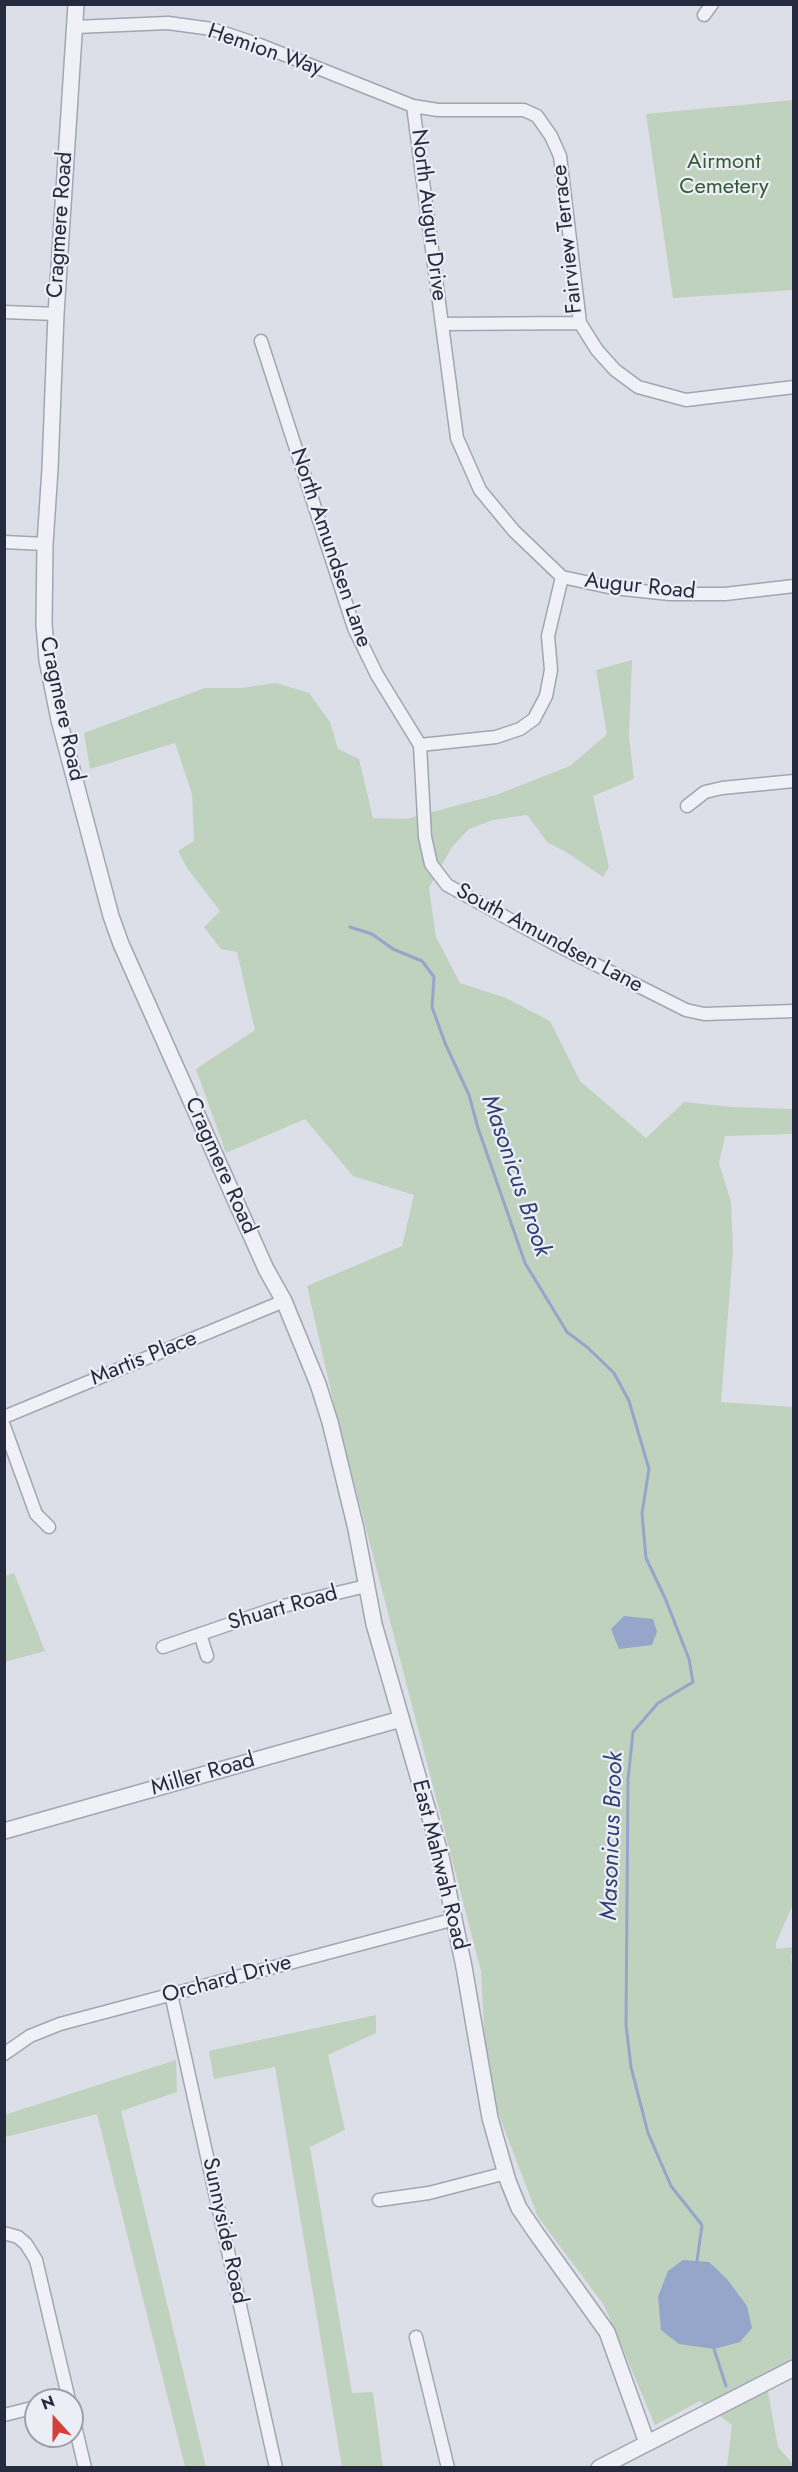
<!DOCTYPE html>
<html>
<head>
<meta charset="utf-8">
<style>
	body { margin:0 }
	#map { position:relative; width:798px; height:2472px; overflow:hidden; background:#dddfe8; font-family:Jost,sans-serif }
	canvas { display:block }
	.frame { position:absolute; inset:0; border:6px solid #262a3f; pointer-events:none }
	.north { position:absolute; left:24px; top:2388px; width:60px; height:60px; box-sizing:border-box; background:#eceef5; border:2px solid #9da0ac; border-radius:50%; rotate:339deg; font-size:16px; font-weight:700; line-height:24px; text-align:center; color:#262a3f }
	.north::after { content:''; display:block; margin:auto; width:21px; height:27px; background:#d5403a; clip-path:polygon(50% 0,100% 100%,50% 72%,0 100%) }
</style>
</head>
<body>
<div id="map">
<canvas width="798" height="2472"></canvas>
<div class="frame"></div>
<div class="north">N</div>
</div>
<script>
const ctx = document.querySelector('canvas').getContext('2d');
ctx.lineJoin = 'round';
function paint(path, color) {
  ctx.fillStyle = color;
  ctx.fill(path, 'evenodd');
}
function shape(rows) {
  const path = new Path2D();
  for (const r of rows) {
    path.moveTo(r[0], r[1]);
    for (let i = 2; i < r.length; i += 2) path.lineTo(r[i], r[i + 1]);
  }
  return path;
}
function strokePath(path, color, width, dash) {
  ctx.strokeStyle = color;
  ctx.lineWidth = width;
  ctx.lineCap = dash ? 'butt' : 'round';
  ctx.setLineDash(dash || []);
  ctx.stroke(path);
}
function write(font, color, halo, rows, align = 'center') {
  ctx.font = font + ' Jost,sans-serif';
  ctx.lineWidth = 4.5;
  ctx.setLineDash([]);
  ctx.textBaseline = 'middle';
  ctx.strokeStyle = halo;
  ctx.fillStyle = color;
  for (const [text, x, y, turn = 0] of rows) {
    ctx.save();
    ctx.translate(x, y);
    ctx.rotate((+turn || 0) * Math.PI / 180);
    ctx.textAlign = isNaN(turn) ? turn : align;
    if (halo) ctx.strokeText(text, 0, 0);
    ctx.fillText(text, 0, 0);
    ctx.restore();
  }
}
const green = shape([
	[793,100,793,290,673,298,646,114],
	[632,660,629,737,634,779,593,796,609,867,603,877,571,855,547,842,527,815,493,820,469,829,452,847,429,888,436,937,460,983,506,998,550,1021,580,1081,646,1138,684,1102,731,1107,793,1109,793,1134,725,1136,719,1163,731,1202,733,1251,721,1402,793,1407,794,1902,776,1943,776,1949,793,1947,791,1957,794,1977,794,2359,765,2375,778,2447,793,2464,793,2467,727,2467,732,2425,700,2401,655,2425,604,2305,538,2217,487,2084,481,1971,336,1413,307,1286,402,1246,414,1195,353,1176,305,1119,226,1153,196,1069,255,1030,237,952,221,949,204,927,220,911,187,868,178,851,194,841,192,794,175,743,90,769,84,733,205,688,241,688,276,683,309,693,330,722,338,749,359,759,373,818,406,819,496,795,570,766,607,734,596,670],
	[14,1573,45,1651,5,1662,5,1576],
	[376,2015,376,2033,328,2055,345,2130,310,2147,352,2393,373,2392,383,2467,342,2467,275,2067,214,2079,209,2051],
	[176,2060,177,2092,121,2111,206,2467,185,2467,97,2114,5,2137,4,2115]
]);
const water = shape([
	[624,1616,653,1619,657,1632,652,1645,619,1649,611,1629],
	[683,2260,709,2262,727,2279,747,2306,752,2328,740,2342,714,2349,679,2344,661,2330,658,2297,668,2271]
]);
const stream = shape([
	[350,927,372,934,393,949,422,961,434,977,432,1007,445,1043,469,1095,478,1128,525,1263,567,1332,587,1347,614,1373,629,1401,649,1469,642,1513,646,1558,665,1598,689,1659,693,1682,658,1703,633,1732,628,1779,626,2025,631,2067,648,2133,671,2186,702,2225,697,2261],
	[714,2349,726,2386]
]);
const minor = shape([
	[704,15,712,4],
	[75,27,168,23,212,29,260,45,413,106,438,110,524,110,537,116,551,136,560,156,580,323,597,350,615,370,638,387,686,400,794,387],
	[413,106,457,438,480,490,514,531,562,577,613,588,670,594,725,594,794,586],
	[4,312,56,314],
	[442,324,580,323],
	[261,341,354,628,377,675,420,745,425,837,431,864,447,885,553,943,686,1010,704,1014,794,1011],
	[4,542,45,544],
	[420,745,496,737,520,729,534,719,546,696,551,670,548,636,562,577],
	[687,806,705,792,722,788,794,781],
	[4,1417,284,1301],
	[4,1426,36,1514,49,1527],
	[200,1634,207,1656],
	[163,1647,279,1607,366,1586],
	[171,1994,276,2468],
	[4,2054,30,2036,60,2024,455,1919],
	[379,2200,429,2193,506,2173],
	[4,2233,18,2237,26,2244,36,2260,69,2400],
	[416,2337,448,2468],
	[72,2413,85,2468],
	[4,2415,36,2407]
]);
const tertiary = shape([
	[76,4,56,314,50,469,45,544,44,624,47,660,59,720,111,916,121,944,266,1269,284,1301,318,1384,330,1422,356,1529,374,1624,441,1856,464,1967,490,2118,508,2181,519,2208,536,2233,607,2332,647,2443],
	[4,1831,401,1719],
	[599,2468,794,2368]
]);
const streetNames = [
	["Hemion Way",265,51,19],
	["North Augur Drive",428,215,83],
	["Cragmere Road",61,225,-86],
	["Fairview Terrace",568,239,-96],
	["North Amundsen Lane",330,548,71],
	["Augur Road",640,587,6],
	["Cragmere Road",61,709,78],
	["South Amundsen Lane",549,939,28],
	["Cragmere Road",220,1166,66],
	["Martis Place",144,1359,-22],
	["Shuart Road",283,1609,-16],
	["Miller Road",203,1775,-16],
	["East Mahwah Road",439,1865,76],
	["Orchard Drive",227,1980,-15],
	["Sunnyside Road",224,2231,78]
];
const parkNames = [
	["Airmont",724,163],
	["Cemetery",724,188]
];
const waterNames = [
	["Masonicus Brook",515,1176,71],
	["Masonicus Brook",613,1836,-88]
];
paint(green, '#bfd2be');
paint(water, '#96a5ca');
strokePath(stream, '#96a5ca', 3);
strokePath(minor, '#a2a5b2', 15);
strokePath(tertiary, '#a2a5b2', 18);
strokePath(minor, '#f0f1f6', 12);
strokePath(tertiary, '#f0f1f6', 15);
write('22px', '#262a3f', '#eceef5', streetNames);
write('22px', '#325c32', '#eceef5', parkNames);
write('italic 24px', '#2e4075', '#eceef5', waterNames);
</script>
</body>
</html>
